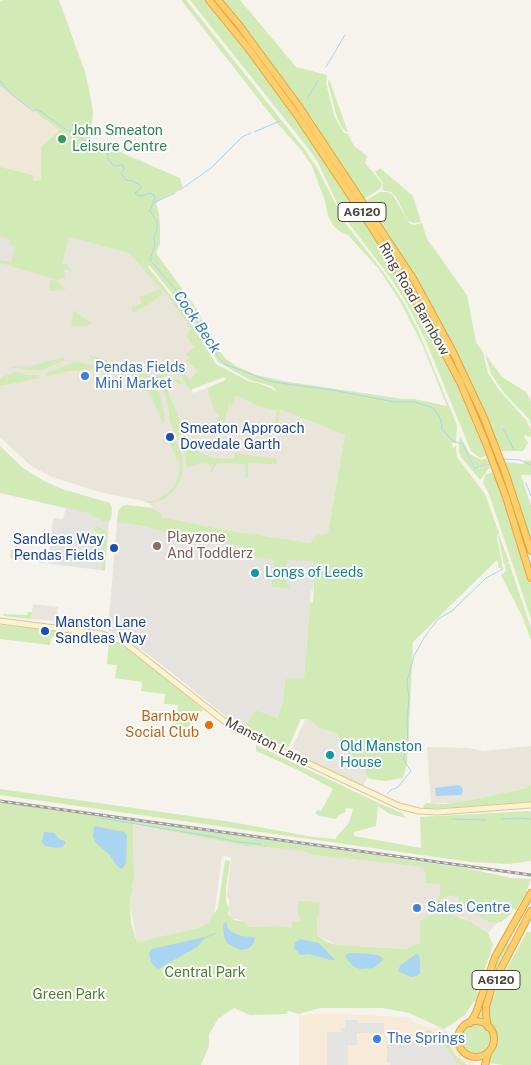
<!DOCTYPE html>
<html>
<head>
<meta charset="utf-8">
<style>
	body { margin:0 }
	canvas { display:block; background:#f6f3ec }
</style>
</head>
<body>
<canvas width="531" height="1065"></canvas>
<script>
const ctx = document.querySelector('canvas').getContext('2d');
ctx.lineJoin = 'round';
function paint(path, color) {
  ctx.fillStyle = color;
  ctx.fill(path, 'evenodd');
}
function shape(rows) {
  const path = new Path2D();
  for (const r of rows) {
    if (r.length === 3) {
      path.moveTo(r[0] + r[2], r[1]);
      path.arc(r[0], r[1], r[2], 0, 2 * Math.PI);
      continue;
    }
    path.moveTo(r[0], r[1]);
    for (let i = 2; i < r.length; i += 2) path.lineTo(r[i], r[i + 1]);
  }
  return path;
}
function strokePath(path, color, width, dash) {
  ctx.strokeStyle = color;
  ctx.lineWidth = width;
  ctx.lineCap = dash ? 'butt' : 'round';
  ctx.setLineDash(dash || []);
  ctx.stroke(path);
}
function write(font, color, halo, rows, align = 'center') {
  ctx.font = font + ' "Public Sans",sans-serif';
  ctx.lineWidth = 4;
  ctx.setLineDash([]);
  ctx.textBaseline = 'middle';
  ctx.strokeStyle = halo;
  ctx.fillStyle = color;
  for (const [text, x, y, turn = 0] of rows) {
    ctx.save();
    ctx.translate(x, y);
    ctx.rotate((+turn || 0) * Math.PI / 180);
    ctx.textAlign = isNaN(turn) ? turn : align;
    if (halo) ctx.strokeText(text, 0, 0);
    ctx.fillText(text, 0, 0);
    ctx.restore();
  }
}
const residential = shape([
	[69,237,130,253,169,298,191,329,194,347,187,361,197,371,189,381,193,393,207,388,214,410,229,404,236,397,238,396,260,407,282,410,345,435,328,534,311,543,226,530,160,517,161,515,153,508,149,502,103,493,52,477,31,466,0,437,0,263,57,279],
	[33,604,58,607,57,621,31,619],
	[305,720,311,720,319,728,336,733,353,762,369,774,362,788,301,757,299,752,292,748],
	[531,746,531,785,527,788,456,803,431,803,427,747,468,748,484,751],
	[133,824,247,846,266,847,302,851,314,855,423,867,512,907,488,933,471,922,461,917,434,913,420,921,420,943,409,949,337,945,317,935,292,929,276,926,247,927,241,920,231,918,229,908,229,898,227,897,231,857,222,856,214,916,208,923,198,928,137,942,130,902,134,878]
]);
const commercial = shape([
	[299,1014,302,1017,307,1014,341,1014,407,1017,411,1018,414,1022,434,1029,437,1026,444,1029,459,1043,461,1049,470,1056,475,1065,299,1065]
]);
const industrial = shape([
	[117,523,314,548,304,678,285,679,283,702,277,718,256,710,244,728,230,720,161,664,135,645,108,630]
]);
const education = shape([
	[0,82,61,130,41,147,41,180,0,236]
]);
const green = shape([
	[4,0,59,0,85,72,90,94,93,112,90,139,180,178,183,189,162,198,156,203,159,214,160,226,160,243,156,253,196,308,218,349,226,359,236,366,256,375,289,382,403,399,414,399,447,406,422,344,401,303,378,268,348,235,339,231,333,225,328,216,325,201,312,166,302,151,278,124,181,0,186,0,305,150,316,166,346,224,384,273,404,303,417,328,457,425,456,443,452,443,453,449,456,445,457,457,485,494,499,533,497,537,503,569,499,568,497,560,413,642,408,748,407,764,403,778,386,781,369,779,365,771,353,762,336,733,319,728,311,720,301,719,288,748,244,728,256,710,277,718,283,702,285,679,304,678,310,602,313,603,315,562,287,560,290,589,272,587,274,559,242,556,243,546,190,537,143,526,117,523,118,511,122,506,127,505,153,508,162,515,161,517,226,530,311,543,315,536,328,533,345,435,282,410,280,410,277,431,273,431,277,410,260,407,238,396,236,397,232,405,229,404,224,423,216,422,219,415,214,410,207,388,226,380,224,377,190,390,182,377,176,374,168,374,157,382,133,377,130,373,131,369,152,376,178,371,186,376,190,380,197,371,186,360,189,358,186,354,194,347,186,336,191,329,169,298,129,253,69,237,62,264,67,264,72,272,64,269,65,278,58,280,0,263,0,167,33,175,34,181,41,180,41,147,60,130,0,86,0,2],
	[149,265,189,314,218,362,250,380,272,386,278,393,271,388,258,383,250,382,216,364,187,316,148,267],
	[190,0,207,0,288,107,355,205,344,212,341,211,317,161,308,148],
	[221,0,240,0,296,67,327,75,326,83,334,115,340,126,344,133,348,134,354,146,367,156,365,163,381,182,382,185,380,189,364,199,316,127,316,124,310,115,306,113],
	[329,79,348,132,346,132,341,126,336,114,328,83],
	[380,168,413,196,421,222,413,223,408,221,396,197,391,192,382,190,383,183,375,172],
	[380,192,387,192,393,195,409,223,414,225,422,223,427,239,467,295,476,342,483,352,488,373,499,390,526,420,531,430,531,437,525,435,524,437,528,443,523,451,500,451,459,361,459,357,455,348,451,345,365,201],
	[356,208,391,262,426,321,460,389,482,442,481,443,486,456,480,458,471,451,425,339,406,302,392,280,344,217,345,214],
	[51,279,57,281,66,290,49,291],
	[160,289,163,294,148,305,133,312,131,307,142,303,139,297],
	[74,310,83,318,92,323,85,326,71,326],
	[485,354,502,377,526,392,531,401,531,425,529,419,504,393,491,374],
	[90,355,127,367,125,370,120,372,105,366,106,363,89,357],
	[64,357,64,360,42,370,27,370,9,367,31,366],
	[75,362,93,365,93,369,95,370,69,371,45,377,48,372],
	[16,372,28,375,38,375,40,378,0,386,0,379,4,376],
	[174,378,180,380,183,386,177,382,169,382,168,392,184,430,192,443,194,441,196,443,194,446,199,452,212,458,233,459,235,453,276,459,277,464,248,463,248,478,246,478,245,464,219,463,216,465,212,473,211,473,211,467,208,464,202,463,187,467,185,454,171,425,166,396,163,390,164,383],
	[138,384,151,386,160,394,165,419,163,423,150,394],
	[165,432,170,433,180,450,183,461,182,475,176,488,165,499,150,503,143,502,156,500,164,495,171,490,178,479,180,466],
	[460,436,470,454,481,460,486,458,489,464,477,467,475,466,463,445,459,443],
	[459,444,463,446,475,468,479,468,489,465,490,467,480,480,461,457,459,452],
	[0,446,23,468,44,481,62,489,110,503,112,509,111,519,108,522,103,522,87,513,0,493],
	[526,460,531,461,531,475,521,475,531,506,531,544,508,474,510,473,505,462,523,464],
	[492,472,495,479,497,479,531,584,531,619,489,494,483,483,485,475],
	[98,526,108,532,105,571,101,570,103,542,102,535,93,531,94,527],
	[499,535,509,562,504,565,498,536],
	[11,550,46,554,45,563,10,558],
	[509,563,531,628,531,640,523,618,501,575,506,571,505,565],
	[28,612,32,612,31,619,4,616,3,614,27,615],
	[0,625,96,635,116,642,141,658,172,682,203,710,181,735,174,734,178,705,164,704,165,694,141,691,142,682,115,678,117,665,107,664,109,645,51,637,50,645,0,639],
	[256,745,381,804,402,813,406,818,390,814,378,806,376,826,354,832,354,836,421,848,420,817,529,811,531,812,531,861,509,864,471,862,0,795,0,789,232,822,313,837,336,839,337,836,349,823,353,809,346,808,346,812,339,815,336,819,320,816,315,813,318,810,321,811,333,789,298,770,256,751],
	[531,785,531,802,443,808,425,808,423,806,426,803,445,804,466,801,527,788],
	[0,802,466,868,511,878,531,879,526,893,516,910,514,908,509,916,501,922,492,923,465,909,442,906,445,902,458,904,459,897,450,895,440,900,438,905,435,904,440,895,440,884,425,883,426,875,423,867,314,855,302,851,266,847,247,846,133,824,134,878,130,902,131,923,137,942,198,928,208,923,218,908,225,860,230,861,226,889,226,902,229,908,228,914,234,920,245,922,248,927,276,926,292,928,292,922,301,921,301,917,298,916,298,901,320,902,319,914,317,916,317,935,327,942,337,945,406,949,420,943,420,921,433,913,451,914,471,922,488,933,493,945,477,992,485,994,502,950,506,942,510,944,494,974,487,993,487,995,494,997,500,981,527,932,531,932,531,1065,505,1065,487,1063,496,1044,496,1036,489,1021,484,1004,482,1017,478,1017,482,1003,474,1001,464,1016,444,1029,409,1013,382,1008,320,1008,299,1014,288,1011,287,1014,250,1015,234,1008,218,1019,209,1034,209,1046,201,1065,0,1065],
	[476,1039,15],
	[428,1030,444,1037,455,1055,467,1065,460,1065,458,1063,457,1065,443,1044,441,1045,439,1043,440,1041,425,1034,424,1036,422,1034]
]);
const parking = shape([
	[0,237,9,239,11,245,15,246,11,263,0,260],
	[66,507,88,513,103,522,109,521,108,532,107,533,104,529,98,526,94,527,93,531,94,533,102,535,103,542,101,570,48,564,53,518,63,519],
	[287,560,315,562,313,591,307,591,306,594,301,593,297,600,236,595,236,588,273,591,273,587,290,589,290,586,287,584,285,579],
	[124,590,132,590,131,619,125,618,125,614,122,614,121,618,118,618,118,627,110,626,113,600,123,600],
	[345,1020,358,1020,359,1023,384,1023,384,1033,357,1033,357,1045,348,1045,348,1065,327,1065,327,1032,341,1032,341,1028,345,1028],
	[426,1033,440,1041,439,1043,441,1045,443,1044,457,1061,455,1063,460,1065,390,1065,390,1063,387,1063,387,1053,391,1053,387,1052,387,1045,395,1045,395,1042,419,1042,419,1046,422,1046,423,1041,421,1039,424,1038]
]);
const water = shape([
	[459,785,463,789,462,794,460,795,436,796,435,788],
	[94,826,124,832,127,836,126,863,122,869,116,865,110,855,96,843,93,837],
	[44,832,54,833,59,839,65,841,65,844,62,847,57,848,45,846,42,842],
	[226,922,228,929,232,932,241,936,253,937,255,939,252,946,247,949,240,950,228,944,224,937,223,925],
	[205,937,205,938,197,947,158,969,152,964,149,954,151,949],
	[300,939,319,943,335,960,330,960,309,954,301,955,294,948,295,943],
	[349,953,370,954,378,955,384,959,374,968,360,969,353,966,346,958,345,956],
	[416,954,419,956,420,961,420,973,417,976,411,977,398,971,400,966]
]);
const stream = shape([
	[326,67,345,35],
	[0,81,10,93,33,111,37,109,68,131,76,131,82,139,100,148,104,151,107,150,108,158,112,164,114,166,123,165,124,169,121,174,126,180,133,181,140,185,142,188,135,193,137,195,141,196,150,193,154,195,155,197,150,211,157,221,157,229,154,237,155,245,150,260,176,290,193,314,218,357,225,364,269,381,287,384,332,390,395,402,415,402,431,407,435,410,441,420,442,429,452,440,463,445,475,468,490,464],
	[307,99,318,81],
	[254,132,280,121],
	[183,188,211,168,242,137,251,133],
	[153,203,175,193],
	[503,429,514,450],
	[503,459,520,460,531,465],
	[526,483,531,496],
	[387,794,391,790,398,787,411,771,403,759,408,743,407,721,409,698,407,681,414,656,424,638,438,619,452,611,486,578,503,569],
	[101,818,220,838,237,842,261,844],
	[453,819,486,820],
	[502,819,520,818,531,819],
	[265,847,266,845],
	[204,938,216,933]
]);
const secondary = shape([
	[0,621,102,634,124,642,233,728,399,806,419,811,437,812,531,805]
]);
const highway = shape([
	[209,0,248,48,299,118,376,234,426,318,460,382,485,441,506,497,531,578],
	[218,0,239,25,298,105,414,280,453,352,484,418,506,475,531,551],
	[476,1039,18],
	[470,1023,476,1013,495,957,531,893],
	[488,1027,486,1015,486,1006,493,984,531,911],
	[485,1065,488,1053]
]);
const rail = shape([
	[0,801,531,875]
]);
const markers = [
	[62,139,5,"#2e9e5b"],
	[85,376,5,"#3f7fe0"],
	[170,437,5,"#1a4fb4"],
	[157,546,5,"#8d6e63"],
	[114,548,5,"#1a4fb4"],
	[255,573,5,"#0f9aa8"],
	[45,631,5,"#1a4fb4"],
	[209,725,5,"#e8710a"],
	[330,755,5,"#0f9aa8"],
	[417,908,5,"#3f7fe0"],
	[377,1039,5,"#3f7fe0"]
];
const shields = [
	[362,212,48],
	[496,980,48]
];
const shieldNames = [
	["A6120",362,212],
	["A6120",496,980]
];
const leisureNames = [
	["John Smeaton",72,131],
	["Leisure Centre",72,147]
];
const streetNames = [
	["Ring Road Barnbow",414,299,60],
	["Manston Lane",267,742,27]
];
const shopNames = [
	["Pendas Fields",95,368],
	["Mini Market",95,384],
	["Sales Centre",427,908],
	["The Springs",387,1039]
];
const transitNames = [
	["Smeaton Approach",180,429],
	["Dovedale Garth",180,445],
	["Sandleas Way",104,540,"right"],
	["Pendas Fields",104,556,"right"],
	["Manston Lane",55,623],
	["Sandleas Way",55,639]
];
const educationNames = [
	["Playzone",167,538],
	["And Toddlerz",167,554]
];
const cultureNames = [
	["Longs of Leeds",265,573],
	["Old Manston",340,747],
	["House",340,763]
];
const foodNames = [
	["Barnbow",199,717],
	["Social Club",199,733]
];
const parkNames = [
	["Central Park",205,973],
	["Green Park",69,995]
];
const waterNames = [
	["Cock Beck",197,322,56]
];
paint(residential, '#eae5da');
paint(commercial, '#f7ead8');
paint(industrial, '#e6e2dd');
paint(education, '#efe8d6');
paint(green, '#d2eab5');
paint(parking, '#e5e3e0');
paint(water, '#a9d4f2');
strokePath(stream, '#a9d4f2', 1);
strokePath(secondary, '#d6c79b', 7);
strokePath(highway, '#e0a43c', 8);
strokePath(secondary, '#fff3cd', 5);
strokePath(highway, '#ffcf6e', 6);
strokePath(rail, '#9a9a9a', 3);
strokePath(rail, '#fff', 1, [4]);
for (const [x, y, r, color] of markers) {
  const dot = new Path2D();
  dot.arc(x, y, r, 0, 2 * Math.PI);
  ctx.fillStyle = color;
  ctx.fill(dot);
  strokePath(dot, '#fff', 2);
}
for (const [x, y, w] of shields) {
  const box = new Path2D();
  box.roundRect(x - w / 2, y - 9.5, w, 19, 4);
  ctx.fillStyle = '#fff';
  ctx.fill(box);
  strokePath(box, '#4b4439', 1);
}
write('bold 12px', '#4b4439', null, shieldNames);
write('14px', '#27864d', '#fff', leisureNames, 'left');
write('14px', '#4b4439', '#fff', streetNames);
write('14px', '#366cbe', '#fff', shopNames, 'left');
write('14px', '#164399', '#fff', transitNames, 'left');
write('14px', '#785e54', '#fff', educationNames, 'left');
write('14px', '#0d838f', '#fff', cultureNames, 'left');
write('14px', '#c56008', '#fff', foodNames, 'right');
write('14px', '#4a7f2a', '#fff', parkNames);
write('italic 15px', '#2e7ab2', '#fff', waterNames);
</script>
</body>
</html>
